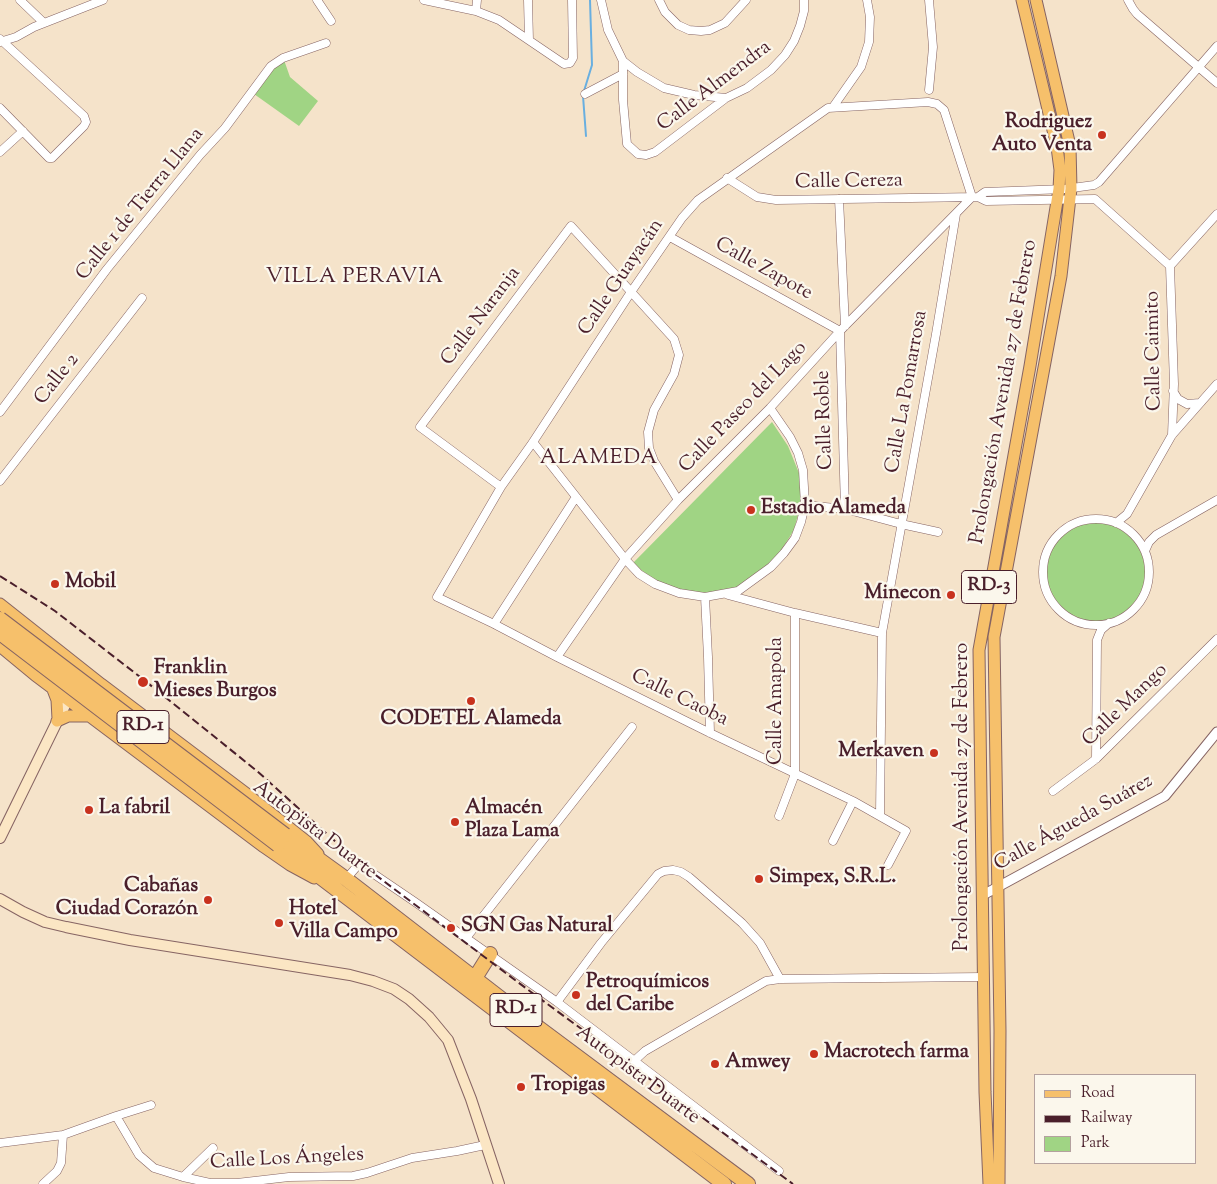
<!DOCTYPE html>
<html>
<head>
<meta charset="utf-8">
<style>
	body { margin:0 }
	#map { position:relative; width:1217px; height:1184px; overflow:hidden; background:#f5e3ca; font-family:"Sorts Mill Goudy",serif }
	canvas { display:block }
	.legend { position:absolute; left:1034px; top:1074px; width:162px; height:90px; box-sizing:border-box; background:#fbf7ec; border:1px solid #b4a19f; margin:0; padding:6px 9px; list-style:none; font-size:15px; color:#4a1f2b }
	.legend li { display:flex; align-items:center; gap:10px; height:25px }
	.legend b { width:25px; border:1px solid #b4a19f }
</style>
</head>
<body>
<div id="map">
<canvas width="1217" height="1184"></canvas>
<ul class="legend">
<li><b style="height:6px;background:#f6c06b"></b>Road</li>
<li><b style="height:6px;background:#4a1f2b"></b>Railway</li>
<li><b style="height:14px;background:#a0d484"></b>Park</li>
</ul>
</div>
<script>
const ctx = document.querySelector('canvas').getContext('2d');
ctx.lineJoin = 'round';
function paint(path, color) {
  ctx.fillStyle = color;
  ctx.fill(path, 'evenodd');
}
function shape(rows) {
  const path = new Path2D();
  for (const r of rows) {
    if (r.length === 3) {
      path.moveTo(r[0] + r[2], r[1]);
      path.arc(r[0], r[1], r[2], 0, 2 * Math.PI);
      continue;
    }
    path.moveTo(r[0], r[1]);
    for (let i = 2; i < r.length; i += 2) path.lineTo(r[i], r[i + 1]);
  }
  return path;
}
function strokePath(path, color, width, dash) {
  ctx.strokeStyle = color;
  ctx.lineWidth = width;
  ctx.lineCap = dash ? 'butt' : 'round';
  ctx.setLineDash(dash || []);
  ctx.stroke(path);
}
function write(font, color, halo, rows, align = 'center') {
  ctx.font = font + ' "Sorts Mill Goudy",serif';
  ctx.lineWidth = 4.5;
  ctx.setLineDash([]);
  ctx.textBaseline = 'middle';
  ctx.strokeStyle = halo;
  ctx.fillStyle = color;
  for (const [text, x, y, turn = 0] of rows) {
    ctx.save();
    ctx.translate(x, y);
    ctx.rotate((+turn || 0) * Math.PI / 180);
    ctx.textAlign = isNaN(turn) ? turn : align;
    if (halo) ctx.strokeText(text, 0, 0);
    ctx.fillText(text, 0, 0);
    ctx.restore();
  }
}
const green = shape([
	[284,60,290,77,318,101,299,126,254,94,272,69],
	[772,422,788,446,799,473,801,503,794,530,775,560,736,589,705,595,673,588,652,579,633,563],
	[1096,572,49]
]);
const stream = shape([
	[584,91,592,65,590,0],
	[583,96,586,136]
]);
const minor = shape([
	[20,0,44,23],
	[317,0,331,21],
	[424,0,476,11,499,20,564,64,570,63,573,58,572,0],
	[528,0,529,40],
	[601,0,608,30,623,61,623,100,627,144,638,154,646,155,655,152,726,98,747,88,771,70,785,55,794,41,800,26,804,11,804,0],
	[659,0,665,12,678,25,689,30,701,31,710,30,725,23,746,0],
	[929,0,933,47,929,90],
	[1128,0,1133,9,1137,14,1217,83],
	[476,11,477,0],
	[0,39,84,116,86,122,84,126,52,158,49,158,0,108],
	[0,42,16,37,34,27,103,0],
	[623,61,637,72,664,88,694,95,726,98],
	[585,94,623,74],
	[833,107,861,67,869,42,870,17,867,0],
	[0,152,23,131],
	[727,178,757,197,776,200,978,197,986,201,1095,199,1170,266],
	[978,197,985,192,1065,189,1094,185,1099,182,1217,46],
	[839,199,845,326],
	[670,237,840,331,845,509],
	[1170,266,1174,384,1172,435],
	[1170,266,1217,214],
	[1173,391,1178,399,1187,404,1200,403],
	[0,412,107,269,200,155,225,128,271,66,283,58,326,43],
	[533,442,625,559,639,574,655,584,679,593,705,597,738,591,771,567,784,553,795,538,801,522,805,505,803,470,798,453,790,437,770,408],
	[0,481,142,298],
	[501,487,420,427,571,226,674,339,679,355,674,374,654,410,648,432,649,448,654,461,678,500],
	[805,505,845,509,901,524,938,532],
	[1096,572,53],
	[1116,523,1127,514,1172,435,1217,384],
	[1145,551,1149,542,1156,535,1217,500],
	[728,595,795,613,882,633],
	[705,597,708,657,710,733],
	[494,624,576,497],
	[557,657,625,559,678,500,770,408,840,331,972,197,944,110,937,104,928,102,828,108,698,200,682,218,631,292,533,442,501,487,437,597,494,624,557,657,710,733,853,801,906,831,888,865],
	[1096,759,1097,640,1101,630,1109,623],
	[1053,791,1096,759,1217,639],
	[779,816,795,774,795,613],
	[880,816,882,633,936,334,956,214],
	[833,841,853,801],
	[346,879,359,864,415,902,557,1002,779,1171],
	[466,938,632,727],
	[557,1002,601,943,658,874,664,871,673,870,681,872,689,877,742,923,760,943,780,979],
	[634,1061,645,1051,766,981,780,979,984,977],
	[116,1116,151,1105],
	[0,1143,63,1135,116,1116,139,1155,154,1168,183,1177,210,1183,237,1183,289,1177,353,1176,367,1173,412,1158,457,1151,485,1145],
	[183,1177,213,1148],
	[43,1184,57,1171,61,1163,63,1135]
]);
const tertiary = shape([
	[983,895,1165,796,1217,732]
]);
const secondary = shape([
	[0,838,71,693],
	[0,899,23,912,45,922,66,927,130,940,350,975,373,981,394,989,409,999,429,1017,448,1040,471,1099,499,1184]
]);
const primary = shape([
	[0,604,101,684,248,795,306,841,318,854],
	[0,646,35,675,264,847,290,865,314,878],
	[52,687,57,700,58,719],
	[57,721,68,716,91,716],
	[989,1184,985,1092,979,650,1030,366,1059,189,1060,170,1057,147,1022,0],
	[999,1184,1000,1031,994,637,1061,276,1071,189,1070,146,1036,0]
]);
const motorway = shape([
	[285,835,346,879,539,1028,748,1184],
	[278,845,724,1184],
	[475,978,490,954]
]);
const rail = shape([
	[0,576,55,611,144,680,257,771,357,861,531,992,793,1184]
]);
const motorwayBridge = shape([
	[0,619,285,835],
	[0,633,278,845]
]);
const markers = [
	[1102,135,5,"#c8321e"],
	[751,510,5,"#c8321e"],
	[55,584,5,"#c8321e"],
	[951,595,5,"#c8321e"],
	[143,682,6,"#c8321e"],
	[471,701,5,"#c8321e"],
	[934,753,5,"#c8321e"],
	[89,810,5,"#c8321e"],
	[455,822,5,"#c8321e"],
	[759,879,5,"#c8321e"],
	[208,900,5,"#c8321e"],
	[279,923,5,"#c8321e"],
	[451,928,5,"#c8321e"],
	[576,995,5,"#c8321e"],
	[814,1054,5,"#c8321e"],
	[715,1064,5,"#c8321e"],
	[521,1087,5,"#c8321e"]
];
const shields = [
	[989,587,55],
	[143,727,52],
	[516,1010,52]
];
const shieldNames = [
	["RD-3",989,587],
	["RD-1",143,727],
	["RD-1",516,1010]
];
const streetNames = [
	["Calle Almendra",715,87,-37],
	["Calle Cereza",849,183,-1],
	["Calle 1 de Tierra Llana",141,205,-51],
	["Calle Zapote",763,270,29],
	["Calle Guayacán",622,278,-56],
	["Calle Naranja",482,317,-53],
	["Calle Caimito",1155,351,-91],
	["Calle 2",58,380,-52],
	["Calle La Pomarrosa",908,392,-80],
	["Prolongación Avenida 27 de Febrero",1005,392,-80],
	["Calle Paseo del Lago",744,408,-46],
	["Calle Roble",826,420,-92],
	["Calle Caoba",679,699,26],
	["Calle Amapola",778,701,-90],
	["Calle Mango",1126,706,-44],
	["Prolongación Avenida 27 de Febrero",964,797,-90],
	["Calle Águeda Suárez",1074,824,-29],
	["Autopista Duarte",314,831,37],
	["Autopista Duarte",637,1076,37],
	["Calle Los Ángeles",287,1160,-3]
];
const poiNames = [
	["Rodriguez",1092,124,"right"],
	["Auto Venta",1092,147,"right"],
	["Estadio Alameda",761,510],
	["Mobil",65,584],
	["Minecon",941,595,"right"],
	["Franklin",154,670],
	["Mieses Burgos",154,693],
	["CODETEL Alameda",471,721,"center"],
	["Merkaven",924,753,"right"],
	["La fabril",99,810],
	["Almacén",465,810],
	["Plaza Lama",465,833],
	["Simpex, S.R.L.",769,879],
	["Cabañas",198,888,"right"],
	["Ciudad Corazón",198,911,"right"],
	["Hotel",289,911],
	["Villa Campo",289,934],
	["SGN Gas Natural",461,928],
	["Petroquímicos",586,984],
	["del Caribe",586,1007],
	["Macrotech farma",824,1054],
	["Amwey",725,1064],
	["Tropigas",531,1087]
];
const neighbourhoodNames = [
	["VILLA PERAVIA",355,278],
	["ALAMEDA",599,459]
];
paint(green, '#a0d484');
strokePath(stream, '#69afe0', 2);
strokePath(minor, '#866463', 9);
strokePath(tertiary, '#866463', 11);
strokePath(secondary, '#866463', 12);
strokePath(primary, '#866463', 13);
strokePath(motorway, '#866463', 16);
strokePath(minor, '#fff', 8);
strokePath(tertiary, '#fff', 9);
strokePath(secondary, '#fbe6c4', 10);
strokePath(primary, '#f6c06b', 11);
strokePath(motorway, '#f6c06b', 14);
strokePath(rail, '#4a1f2b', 2, [8, 4]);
strokePath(motorwayBridge, '#866463', 16, []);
strokePath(motorwayBridge, '#f6c06b', 14);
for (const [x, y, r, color] of markers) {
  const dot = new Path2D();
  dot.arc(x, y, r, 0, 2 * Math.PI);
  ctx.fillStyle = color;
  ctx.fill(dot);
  strokePath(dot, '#fbf7ec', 2);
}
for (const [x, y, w] of shields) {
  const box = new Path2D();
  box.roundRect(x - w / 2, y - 16.5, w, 33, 4);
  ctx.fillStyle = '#fbf7ec';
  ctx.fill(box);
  strokePath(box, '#4a1f2b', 1);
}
write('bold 19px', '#4a1f2b', null, shieldNames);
write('20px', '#4a1f2b', '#fbf7ec', streetNames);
write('bold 20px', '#4a1f2b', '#fbf7ec', poiNames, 'left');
ctx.letterSpacing = '1px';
write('21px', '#4a1f2b', '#fbf7ec', neighbourhoodNames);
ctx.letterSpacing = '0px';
</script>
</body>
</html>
